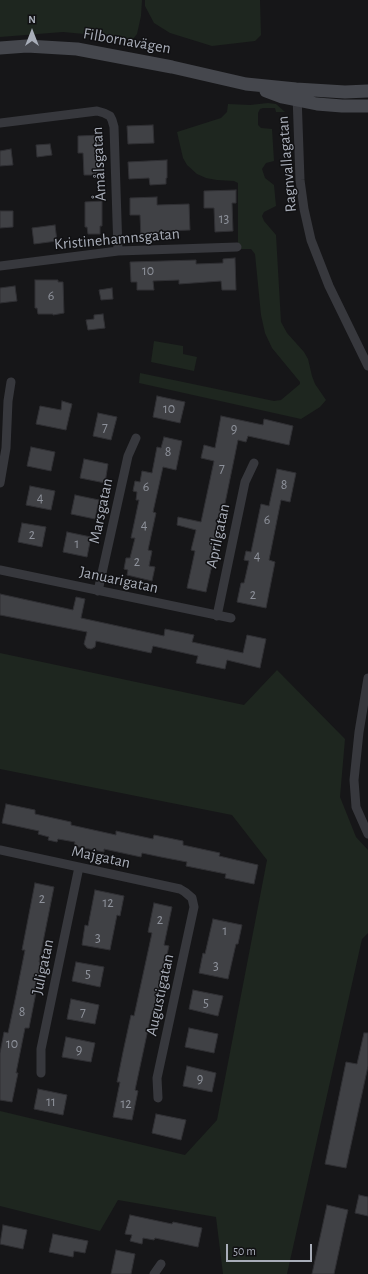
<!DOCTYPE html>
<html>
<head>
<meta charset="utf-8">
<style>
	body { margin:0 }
	#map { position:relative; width:368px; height:1274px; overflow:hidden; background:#161618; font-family:"Alegreya Sans",sans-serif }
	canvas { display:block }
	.north { position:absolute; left:12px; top:12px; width:40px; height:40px; -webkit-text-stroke:3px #111113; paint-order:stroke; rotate:0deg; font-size:11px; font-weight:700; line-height:16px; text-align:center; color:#a8adb8 }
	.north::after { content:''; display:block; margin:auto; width:14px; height:18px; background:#a8adb8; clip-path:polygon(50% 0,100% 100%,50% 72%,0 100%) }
	.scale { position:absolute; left:226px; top:1244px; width:86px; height:18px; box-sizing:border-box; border:2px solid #a8adb8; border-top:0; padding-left:5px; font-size:12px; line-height:14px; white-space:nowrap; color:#a8adb8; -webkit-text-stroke:3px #111113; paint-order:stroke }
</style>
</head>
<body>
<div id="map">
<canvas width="368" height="1274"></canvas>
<div class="north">N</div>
<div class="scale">50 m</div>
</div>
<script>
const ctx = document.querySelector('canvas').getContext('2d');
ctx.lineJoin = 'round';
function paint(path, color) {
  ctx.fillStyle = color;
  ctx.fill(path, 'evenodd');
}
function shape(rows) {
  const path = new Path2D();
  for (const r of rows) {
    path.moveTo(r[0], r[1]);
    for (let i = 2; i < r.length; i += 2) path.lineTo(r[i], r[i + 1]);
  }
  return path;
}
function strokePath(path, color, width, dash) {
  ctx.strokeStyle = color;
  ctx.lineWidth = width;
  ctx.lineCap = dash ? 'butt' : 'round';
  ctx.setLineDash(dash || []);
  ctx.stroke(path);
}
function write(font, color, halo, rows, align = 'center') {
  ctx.font = font + ' "Alegreya Sans",sans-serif';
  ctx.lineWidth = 3;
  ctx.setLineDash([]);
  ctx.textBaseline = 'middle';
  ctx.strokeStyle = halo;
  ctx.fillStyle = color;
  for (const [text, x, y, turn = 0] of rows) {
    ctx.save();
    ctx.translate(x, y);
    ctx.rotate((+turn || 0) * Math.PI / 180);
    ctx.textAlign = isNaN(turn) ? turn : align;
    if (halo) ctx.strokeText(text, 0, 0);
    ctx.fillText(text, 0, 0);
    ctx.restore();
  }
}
const green = shape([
	[0,0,142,0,141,16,137,34,133,39,128,41,95,35,63,32,0,37],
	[145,0,260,0,261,35,255,41,212,46,170,33,154,23,145,6],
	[268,103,276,104,285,112,276,112,275,108,263,108,260,109,258,113,258,125,261,128,272,129,274,161,266,163,262,169,265,178,274,185,276,206,264,212,262,216,264,221,276,235,281,322,287,333,304,352,308,359,312,376,315,384,326,400,320,407,301,419,139,383,140,373,274,401,281,400,300,384,300,382,272,348,265,333,261,315,255,254,251,249,238,249,238,183,234,181,217,180,206,178,197,174,187,165,183,158,177,132,221,118,227,112,228,104,250,105],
	[154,341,183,346,183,354,197,357,194,371,151,362],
	[0,653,244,705,277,670,345,739,340,797,356,837,368,850,368,933,362,939,287,1274,223,1274,216,1217,118,1200,100,1231,0,1206,0,1111,185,1155,217,1120,267,860,232,815,0,769]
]);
const building = shape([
	[153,125,154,143,128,144,127,126,153,125],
	[102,135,102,152,100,152,101,175,84,175,83,153,78,153,78,136,102,135],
	[50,144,52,155,37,157,36,145,50,144],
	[11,149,13,165,0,166,0,151,11,149],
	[167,160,167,178,166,178,166,184,150,185,149,178,129,179,128,162,167,160],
	[236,190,236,203,232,203,233,231,215,232,214,208,204,208,204,191,236,190],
	[157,197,157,205,189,204,190,230,164,231,164,238,141,239,140,215,130,215,130,198,157,197],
	[102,201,102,226,100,226,100,234,88,234,87,227,85,227,85,202,102,201],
	[0,211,13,211,13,227,0,228,0,211],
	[55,225,57,241,34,244,32,228,55,225],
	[235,258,236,290,222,290,221,281,179,284,179,280,153,281,154,290,137,290,137,282,131,282,130,262,196,260,196,264,223,263,223,259,235,258],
	[35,280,58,280,58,282,63,282,64,313,53,315,53,314,38,314,37,308,35,308,35,280],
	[15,286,17,301,0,303,0,288,15,286],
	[112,288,113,299,101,300,99,290,112,288],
	[103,314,105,328,88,330,86,320,94,319,94,315,103,314],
	[157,396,185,402,180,423,153,417,157,396],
	[62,401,72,404,66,430,36,424,40,406,61,410,62,401],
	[98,413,117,417,111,440,93,436,98,413],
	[221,416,263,425,264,419,293,426,289,445,248,436,246,442,238,440,222,518,218,517,214,536,219,537,217,547,216,547,206,592,187,588,195,551,191,550,196,530,177,525,178,517,201,522,214,461,201,458,204,445,215,448,221,416],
	[164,437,182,441,176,470,163,467,153,512,156,513,148,550,152,551,149,566,155,567,152,581,127,575,128,570,124,569,126,558,130,558,135,538,131,538,139,500,136,500,137,492,133,491,135,481,140,482,142,471,152,473,157,447,161,448,164,437],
	[31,447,55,452,51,471,27,466,31,447],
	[84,459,108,464,105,483,80,478,84,459],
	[277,469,296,473,290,502,281,500,269,560,275,562,266,608,237,602,241,583,244,583,249,561,244,560,246,551,251,552,261,504,269,506,277,469],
	[30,486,55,491,51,510,26,505,30,486],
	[75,495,99,500,95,519,71,514,75,495],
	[22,523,46,527,42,547,18,542,22,523],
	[67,532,91,537,87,557,63,552,67,532],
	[0,594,73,610,76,597,85,599,81,618,164,636,165,629,194,635,192,642,243,653,247,635,266,639,260,668,227,660,225,669,196,663,198,656,153,646,151,653,96,641,95,647,91,649,87,648,84,644,87,632,0,615,0,594],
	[6,804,35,810,35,814,71,822,71,825,116,835,116,831,153,839,154,835,183,841,183,845,220,853,219,856,258,865,254,884,225,878,226,874,186,866,187,862,161,857,142,853,141,857,104,849,104,852,74,846,75,842,58,839,57,842,48,840,49,837,38,834,39,831,2,823,6,804],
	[35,883,54,887,39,962,42,962,29,1028,25,1028,16,1073,18,1073,12,1102,0,1100,0,1053,4,1032,8,1033,16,995,25,950,22,950,35,883],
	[95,890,124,896,120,916,117,915,110,950,82,945,85,925,88,926,95,890],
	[154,903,172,907,164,945,169,946,154,1012,152,1011,144,1048,135,1090,138,1091,132,1120,113,1117,120,1082,117,1082,123,1052,131,1015,134,1016,152,933,148,932,154,903],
	[213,919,242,925,238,944,236,944,228,979,199,973,203,953,205,954,213,919],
	[76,962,104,967,100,987,72,981,76,962],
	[193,990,223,996,218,1016,189,1009,193,990],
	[71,999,99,1005,95,1024,67,1019,71,999],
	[189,1028,218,1034,214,1053,185,1047,189,1028],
	[364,1033,368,1033,368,1066,346,1168,325,1164,346,1062,357,1064,364,1033],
	[66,1037,95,1043,91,1062,62,1057,66,1037],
	[187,1066,216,1073,212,1092,183,1086,187,1066],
	[38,1089,67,1095,63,1115,34,1109,38,1089],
	[156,1114,186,1120,181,1140,152,1133,156,1114],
	[359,1195,368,1197,368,1216,355,1213,359,1195],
	[327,1205,348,1210,345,1223,334,1274,312,1274,327,1205],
	[130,1215,172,1224,173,1222,202,1228,198,1247,155,1238,154,1240,143,1238,142,1244,130,1241,132,1235,125,1234,130,1215],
	[3,1225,27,1230,23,1249,0,1244,3,1225],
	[53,1234,88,1241,85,1253,74,1251,73,1257,49,1252,53,1234],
	[116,1250,135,1254,131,1274,111,1274,116,1250]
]);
const street = shape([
	[297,95,300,180,304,209,311,240,329,286,368,366],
	[0,123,97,111,104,113,110,116,112,120,114,127,118,251],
	[0,266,118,251,237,247],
	[0,483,6,448,8,401,11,382],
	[0,570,231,618],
	[98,591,128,456,136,438],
	[217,616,245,482,254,463],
	[368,678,359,732,354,780,356,807,368,834],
	[0,850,180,889,185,892,192,898,194,907,157,1078,158,1098],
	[41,1073,41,1049,79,867],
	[154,1274,161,1264]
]);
const secondary = shape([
	[0,48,27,46,77,49,172,67,246,84,296,89,345,92,368,91],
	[266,91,282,97,317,104,342,106,368,106]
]);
const numberNames = [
	["13",224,219],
	["10",148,271],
	["6",51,296],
	["10",169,409],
	["7",105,427],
	["9",234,429],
	["8",168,452],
	["7",222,468],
	["8",284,485],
	["6",146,487],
	["4",40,498],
	["6",267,520],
	["4",144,525],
	["2",32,535],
	["1",77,544],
	["4",257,556],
	["2",137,562],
	["2",253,595],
	["2",42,899],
	["12",108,903],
	["2",160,920],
	["1",225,931],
	["3",98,938],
	["3",216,966],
	["5",88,974],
	["5",206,1003],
	["8",22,1012],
	["7",83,1012],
	["10",12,1044],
	["9",79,1050],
	["9",200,1079],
	["11",51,1102],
	["12",126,1104]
];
const streetNames = [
	["Filbornavägen",127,41,10],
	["Åmålsgatan",99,164,-93],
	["Ragnvallagatan",287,164,-95],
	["Kristinehamnsgatan",117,239,-5],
	["Marsgatan",101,511,-78],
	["Aprilgatan",218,536,-78],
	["Januarigatan",119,580,12],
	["Majgatan",101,857,12],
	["Juligatan",43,967,-78],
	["Augustigatan",160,995,-78]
];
paint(green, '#1e261f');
paint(building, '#404145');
strokePath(building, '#303034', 1);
strokePath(street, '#37383d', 9);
strokePath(secondary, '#45474d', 13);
write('14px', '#8e929b', null, numberNames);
write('16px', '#a8adb8', '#111113', streetNames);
</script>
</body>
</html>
